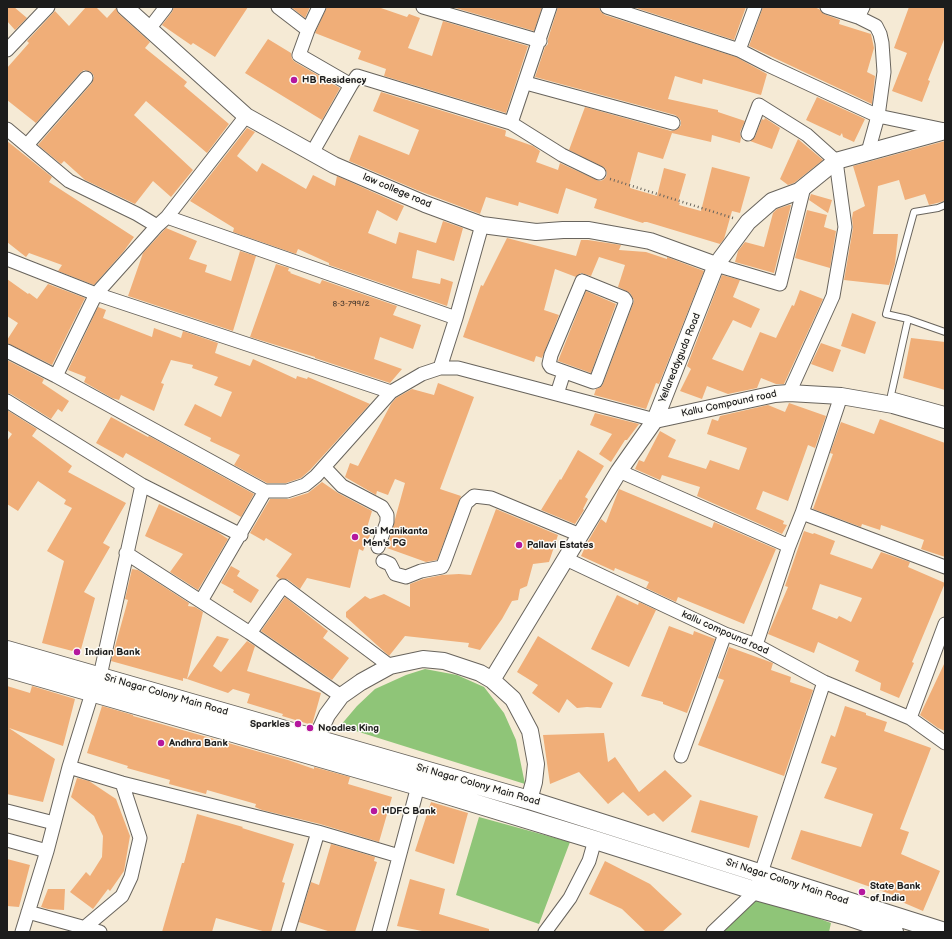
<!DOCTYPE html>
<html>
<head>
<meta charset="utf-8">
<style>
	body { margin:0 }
	#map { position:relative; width:952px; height:939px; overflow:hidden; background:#f5ead5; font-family:"Balsamiq Sans",sans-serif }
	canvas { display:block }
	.frame { position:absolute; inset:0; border:8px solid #1c1c1c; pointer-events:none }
</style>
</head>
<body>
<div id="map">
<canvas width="952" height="939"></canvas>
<div class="frame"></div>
</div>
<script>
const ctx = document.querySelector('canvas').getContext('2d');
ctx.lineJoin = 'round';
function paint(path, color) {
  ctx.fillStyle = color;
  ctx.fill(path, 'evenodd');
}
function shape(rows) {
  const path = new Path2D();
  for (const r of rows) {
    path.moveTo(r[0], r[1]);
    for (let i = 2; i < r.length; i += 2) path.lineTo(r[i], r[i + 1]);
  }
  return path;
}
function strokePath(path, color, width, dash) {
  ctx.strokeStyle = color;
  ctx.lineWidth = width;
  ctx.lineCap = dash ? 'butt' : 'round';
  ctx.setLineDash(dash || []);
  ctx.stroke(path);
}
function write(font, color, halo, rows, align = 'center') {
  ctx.font = font + ' "Balsamiq Sans",sans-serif';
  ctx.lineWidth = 3;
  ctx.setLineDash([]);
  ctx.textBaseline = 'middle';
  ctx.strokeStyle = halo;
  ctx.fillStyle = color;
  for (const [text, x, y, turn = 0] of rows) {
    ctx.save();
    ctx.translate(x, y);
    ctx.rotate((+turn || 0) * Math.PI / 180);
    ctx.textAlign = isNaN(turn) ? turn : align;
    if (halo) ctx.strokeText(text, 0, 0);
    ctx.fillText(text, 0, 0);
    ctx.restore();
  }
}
const green = shape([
	[425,669,457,675,484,687,504,713,516,740,525,784,340,726,357,706,375,689,406,675],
	[479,817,570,842,539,924,456,895],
	[755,895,831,923,829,932,718,932]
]);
const building = shape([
	[7,7,14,7,27,18,15,30,7,21],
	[86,7,96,7,107,18,116,8,119,14,150,42,145,48,187,82,184,86,229,124,207,153,146,101,134,115,193,170,171,197,153,181,135,204,85,180,64,161,61,164,38,145,92,83,94,76,91,72,84,70,80,73,36,123,7,100,7,68,29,43,27,41,55,11,69,26],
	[174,7,248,7,215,57,193,43,191,45,162,25,172,12],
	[291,7,310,7,305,18],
	[327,7,378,7,407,17,409,14,420,18,408,48,432,56,443,21,528,46,506,113,384,76,386,69,358,59,361,51,315,33],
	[452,7,542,7,534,31],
	[558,7,599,8,601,12,605,15,736,57,767,74,761,95,703,79,702,84,675,76,668,99,718,110,718,112,745,121,740,132,741,138,740,143,712,135,711,142,672,133,663,159,638,152,629,186,630,186,630,188,657,196,664,168,686,174,678,202,680,203,679,205,701,211,712,167,750,177,740,213,732,211,724,239,720,244,647,222,644,222,643,223,594,208,597,199,566,188,558,214,519,202,518,206,486,197,480,214,417,190,349,161,359,135,409,155,419,130,373,111,381,92,505,130,506,131,505,136,533,146,540,151,536,162,558,170,560,163,599,181,603,180,606,177,607,173,605,168,569,150,585,107,671,131,678,129,681,125,681,121,679,118,675,115,535,77,545,47,548,44,548,39],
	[633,7,746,7,734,40],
	[763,7,814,7,819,9,824,14,840,20,839,24,871,34,874,48,867,72,875,76,872,104,749,46],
	[909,7,945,7,945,37,928,80,930,81,922,102,892,91,907,53,894,48],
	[268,39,291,53,292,59,295,62,340,88,322,120,245,73],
	[817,97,865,119,854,142,843,137,842,133,840,136,806,120],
	[765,118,780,128,772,149,750,141,755,137,762,119,764,120],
	[247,128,255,132,237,156,257,172,262,163,306,189,313,175,335,186,337,176,404,206,397,221,377,210,368,233,396,244,399,232,436,243,443,221,463,228,454,261,417,250,412,278,440,284,441,278,453,282,447,306,329,265,329,263,298,249,296,254,233,232,234,228,190,201],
	[798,139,823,160,794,183,788,185,780,179],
	[7,141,52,177,49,182,134,237,124,251,94,285,58,271,62,265,29,253,26,257,7,242],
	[945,141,945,201,929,205,925,194,905,200,899,180,878,186,873,234,898,234,895,264,889,285,844,280,853,228,852,218,853,212,865,206,853,166],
	[811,194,832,200,828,213,809,200],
	[789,205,791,205,774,273,735,262,738,251,745,242,764,247,773,213,777,209],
	[807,210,827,215,824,227,836,231,830,268,795,258],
	[166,228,197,241,189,259,207,265,205,272,231,281,240,251,256,256,233,331,128,296,143,253],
	[507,238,576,256,581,240,588,240,621,245,619,250,646,252,667,259,667,257,704,271,659,384,656,383,646,409,594,395,596,389,601,387,603,384,633,304,634,300,630,293,618,287,625,265,599,257,591,276,581,273,576,277,555,269,544,310,559,315,542,358,536,356,534,362,463,337,481,285,483,286],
	[276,264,289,268,288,271,291,272,290,273,320,284,322,280,397,306,393,315,421,325,413,349,380,337,374,359,402,369,390,383,315,358,315,357,250,337],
	[722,275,740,280,733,297,760,309,751,328,733,320,712,359,743,371,760,332,776,338,792,305,794,306,800,290,823,299,784,384,776,384,761,378,757,388,728,394,707,386,702,399,680,391,691,369,687,366],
	[7,279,28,294,29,293,37,299,48,284,85,298,52,365,7,343,7,340,18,323,7,316],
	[586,291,616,304,591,373,558,361],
	[98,307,106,310,103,318,152,337,154,328,181,338,183,331,218,343,215,353,250,366,253,359,296,379,297,376,307,379,308,377,370,404,310,470,301,478,286,483,267,483,234,465,240,455,210,441,211,438,184,425,195,404,221,417,232,392,214,385,218,377,192,368,193,365,171,360,161,383,164,384,154,411,121,395,119,400,112,398,84,382,86,377,68,370],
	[852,313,876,322,865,354,841,346],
	[911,338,945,342,945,390,903,378],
	[821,343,841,350,833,372,811,364],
	[7,360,44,379,42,383,69,401,62,412,58,409,51,419,11,394,7,393],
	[438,383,474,397,440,489,461,496,437,560,426,562,387,548,405,483,395,479,388,495,377,491,376,495,345,477,350,463,358,466,391,404,396,398,412,389,434,395],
	[789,403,826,416,815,448,808,445,788,501,763,491,756,509,784,521,783,524,787,525,782,534,697,496,700,487,662,475,660,480,635,469,639,460,644,462,660,431,676,440,668,457,706,469,710,460,739,470,747,448,707,434,712,419,718,421,720,416,768,405,785,412],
	[7,410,37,429,32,436,72,466,68,472,126,503,103,543,110,547,84,592,95,598,80,653,42,643,64,561,47,551,72,508,64,504,66,500,38,481,18,511,7,504,7,441,12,434,7,430],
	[595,413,639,424,627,440,625,440,611,462,599,454,612,434,590,425],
	[111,417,148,437,149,436,254,494,241,517,126,453,123,458,96,443],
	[880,419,945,443,945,557,921,549,924,540,881,525,880,530,862,524,861,527,813,509,833,454,830,453,841,422,874,434],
	[578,450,604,466,585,497,588,499,583,509,584,510,575,524,541,510,560,479,561,480],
	[322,482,338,493,372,511,366,531,371,533,363,551,359,549,350,588,307,578,300,589,287,579,280,579,276,576,292,554,266,538,264,541,250,533,270,499,289,499,308,493],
	[619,489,712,528,714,522,776,549,744,624,678,597,676,602,646,588,649,582,615,568,614,571,581,556,587,543,601,519,606,523],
	[159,504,216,531,228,539,198,590,170,572,183,554,145,536],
	[496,509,558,535,549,562,533,564,527,586,520,589,518,600,512,601,502,619,480,650,468,647,469,643,405,636,389,656,346,617,346,612,365,596,370,599,384,594,410,607,410,584,423,579,442,575,459,574,471,575],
	[804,531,813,534,814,533,835,541,830,554,872,569,881,552,910,562,908,567,945,583,912,662,914,663,899,698,880,690,881,683,855,671,859,661,818,642,814,653,768,634,788,587,785,586],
	[820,584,862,598,851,622,839,616,837,619,812,609],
	[231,566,240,571,237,576,259,590,251,603,233,592,234,590,221,583],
	[132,569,138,570,189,603,188,606,195,607,203,612,187,679,183,678,183,681,111,661,128,600,125,599],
	[617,595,638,605,639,602,656,610,629,667,591,649],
	[285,597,328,631,323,638,349,658,332,680,261,631],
	[669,626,693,635,694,631,715,639,687,713,663,704,663,702,641,696],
	[217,636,229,639,213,666,221,672,247,641,255,646,247,671,321,693,312,725,282,716,283,714,247,703,250,694,233,689,228,693,187,679],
	[538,636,613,683,601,708,587,707,577,708,567,699,559,713,532,693,538,685,517,672],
	[729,647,773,663,771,670,791,677,790,682,813,690,784,776,698,745,724,680,718,678],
	[945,662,945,731,938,728,920,715],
	[7,686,30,693,32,686,75,699,63,746,9,728,55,759,43,802,7,794],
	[102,706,133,715,133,716,288,760,314,769,314,767,350,777,348,784,392,797,379,842,320,824,262,810,255,807,256,804,207,790,206,794,169,784,170,780,127,768,128,766,87,753],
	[845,706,866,713,866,715,887,722,884,731,931,748,900,829,909,832,901,854,940,871,923,911,895,899,896,896,791,859,801,830,861,847,873,814,824,798,837,768,821,763,831,735,835,737],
	[604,733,608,762,615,757,639,792,665,770,692,796,663,822,654,813,648,816,623,792,608,804,579,772,550,784,543,735],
	[77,778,89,781,116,799,130,836,124,871,110,891,108,889,93,909,70,892,86,872,90,876,102,857,103,836,94,816,71,797],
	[700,800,758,816,749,848,691,832],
	[431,802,468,813,454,864,415,851],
	[197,814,243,827,242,828,294,844,282,882,285,883,271,932,266,932,216,918,212,932,162,932,182,863,184,863],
	[331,844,375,857,374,861,377,862,355,932,331,932,299,922,311,882,319,885],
	[7,859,30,865,19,907,7,906],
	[605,861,650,884,682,914,662,932,646,932,622,909,589,894],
	[410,879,445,889,439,914,489,929,489,932,427,932,397,926],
	[48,889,65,889,64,910,48,909,41,907]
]);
const path = shape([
	[610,179,733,218]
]);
const service = shape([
	[945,205,938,208,914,212,886,314,908,319,945,332],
	[908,319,891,395,945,410]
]);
const minor = shape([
	[278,7,308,30,299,55,351,85,357,76,511,123,562,155,599,173],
	[423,7,540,41],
	[607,7,739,50,768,65,878,116,945,130],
	[827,7,858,17,863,7],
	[849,7,858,17,876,26,880,34,882,43,884,72,878,116,868,152],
	[149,29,166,7],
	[308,30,319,7],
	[7,50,48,7],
	[739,50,755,7],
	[526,83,673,123],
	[511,123,550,7],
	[7,129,69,181,137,214,157,226],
	[748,134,759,105,807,135,836,161,845,227,833,296,789,393],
	[27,145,86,78],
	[312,153,351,85],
	[167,217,456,318],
	[7,259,96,294,391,392],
	[716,265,780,284,804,187],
	[582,281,624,298,626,301,596,381,593,382,551,367,549,364,551,355,582,281],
	[7,351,56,376,265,491],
	[440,368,458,368,655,420],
	[56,376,96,294,157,226,167,217,246,116],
	[557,394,564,372],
	[7,401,142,485,241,535],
	[324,467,342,486,382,507,387,515,387,522,378,547],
	[619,471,789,546,802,513,945,567],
	[802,513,841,396],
	[126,553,250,633,341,696],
	[566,559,725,634,756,645,824,682,910,718,945,743],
	[383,561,390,564,395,574,406,577,421,571,442,567,444,563,466,503,474,496,491,498,580,535],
	[201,601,265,491,287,491,305,485,316,476,391,392,422,374,440,368,456,318,482,225],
	[250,633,283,586,390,666],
	[756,645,789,546],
	[910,718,945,624],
	[681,756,725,634],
	[69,767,122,783,318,832,288,932],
	[7,811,54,823],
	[318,832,399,856],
	[7,840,47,851],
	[28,912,100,932],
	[84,928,122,896,131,877,140,838,122,783],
	[22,932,47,851,69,767,92,693,100,676,142,485],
	[379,932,418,786],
	[545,932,570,898,589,861,595,840],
	[713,932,756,891,761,873,824,682]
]);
const tertiary = shape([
	[125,7,246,116,334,165,425,204,482,225,536,232,563,230,589,230,650,241,716,265],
	[655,420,775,394,789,393,841,396,893,405,945,420],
	[492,680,619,471,655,420,716,265,748,222,772,201,799,191,836,161,945,131],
	[313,752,316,739,327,715,341,696,361,682,390,666,423,659,444,661,480,673,492,680,513,699,530,731,536,764,534,782,529,800]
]);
const secondary = shape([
	[7,650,529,800,945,932],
	[7,668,418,786,595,840,756,891,847,916,894,932]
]);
const markers = [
	[294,80,4,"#b5179e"],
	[355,537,4,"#b5179e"],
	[519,545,4,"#b5179e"],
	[77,652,4,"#b5179e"],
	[298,724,4,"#b5179e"],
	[310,728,4,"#b5179e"],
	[161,743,4,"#b5179e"],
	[374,811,4,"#b5179e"],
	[862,892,4,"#b5179e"]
];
const numberNames = [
	["8-3-799/2",351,304]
];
const poiNames = [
	["HB Residency",302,80],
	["Sai Manikanta",363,531],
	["Men's PG",363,543],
	["Pallavi Estates",527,545],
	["Indian Bank",85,652],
	["Sparkles",290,724,"right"],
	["Noodles King",318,728],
	["Andhra Bank",169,743],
	["HDFC Bank",382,811],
	["State Bank",870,886],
	["of India",870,898]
];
const streetNames = [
	["law college road",397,191,23],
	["Yellareddyguda Road",680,358,-68],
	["Kallu Compound road",729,404,-12],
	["kallu compound road",725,633,24],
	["Sri Nagar Colony Main Road",166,695,16],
	["Sri Nagar Colony Main Road",478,785,16],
	["Sri Nagar Colony Main Road",787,882,18]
];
paint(green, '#8fc578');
paint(building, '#f0ae78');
strokePath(service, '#68645d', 8);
strokePath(minor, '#68645d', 15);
strokePath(tertiary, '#68645d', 18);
strokePath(secondary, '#68645d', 20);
strokePath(path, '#68645d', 2.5, [1, 3]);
strokePath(service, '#fff', 6);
strokePath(minor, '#fff', 13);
strokePath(tertiary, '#fff', 16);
strokePath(secondary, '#fff', 18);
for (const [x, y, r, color] of markers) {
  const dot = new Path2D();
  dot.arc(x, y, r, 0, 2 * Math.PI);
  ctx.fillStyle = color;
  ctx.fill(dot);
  strokePath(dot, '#fdfcf7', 1.5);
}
write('8px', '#514033', null, numberNames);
write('bold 10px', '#1c1c1c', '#fdfcf7', poiNames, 'left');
write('10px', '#1c1c1c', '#fdfcf7', streetNames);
</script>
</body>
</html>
